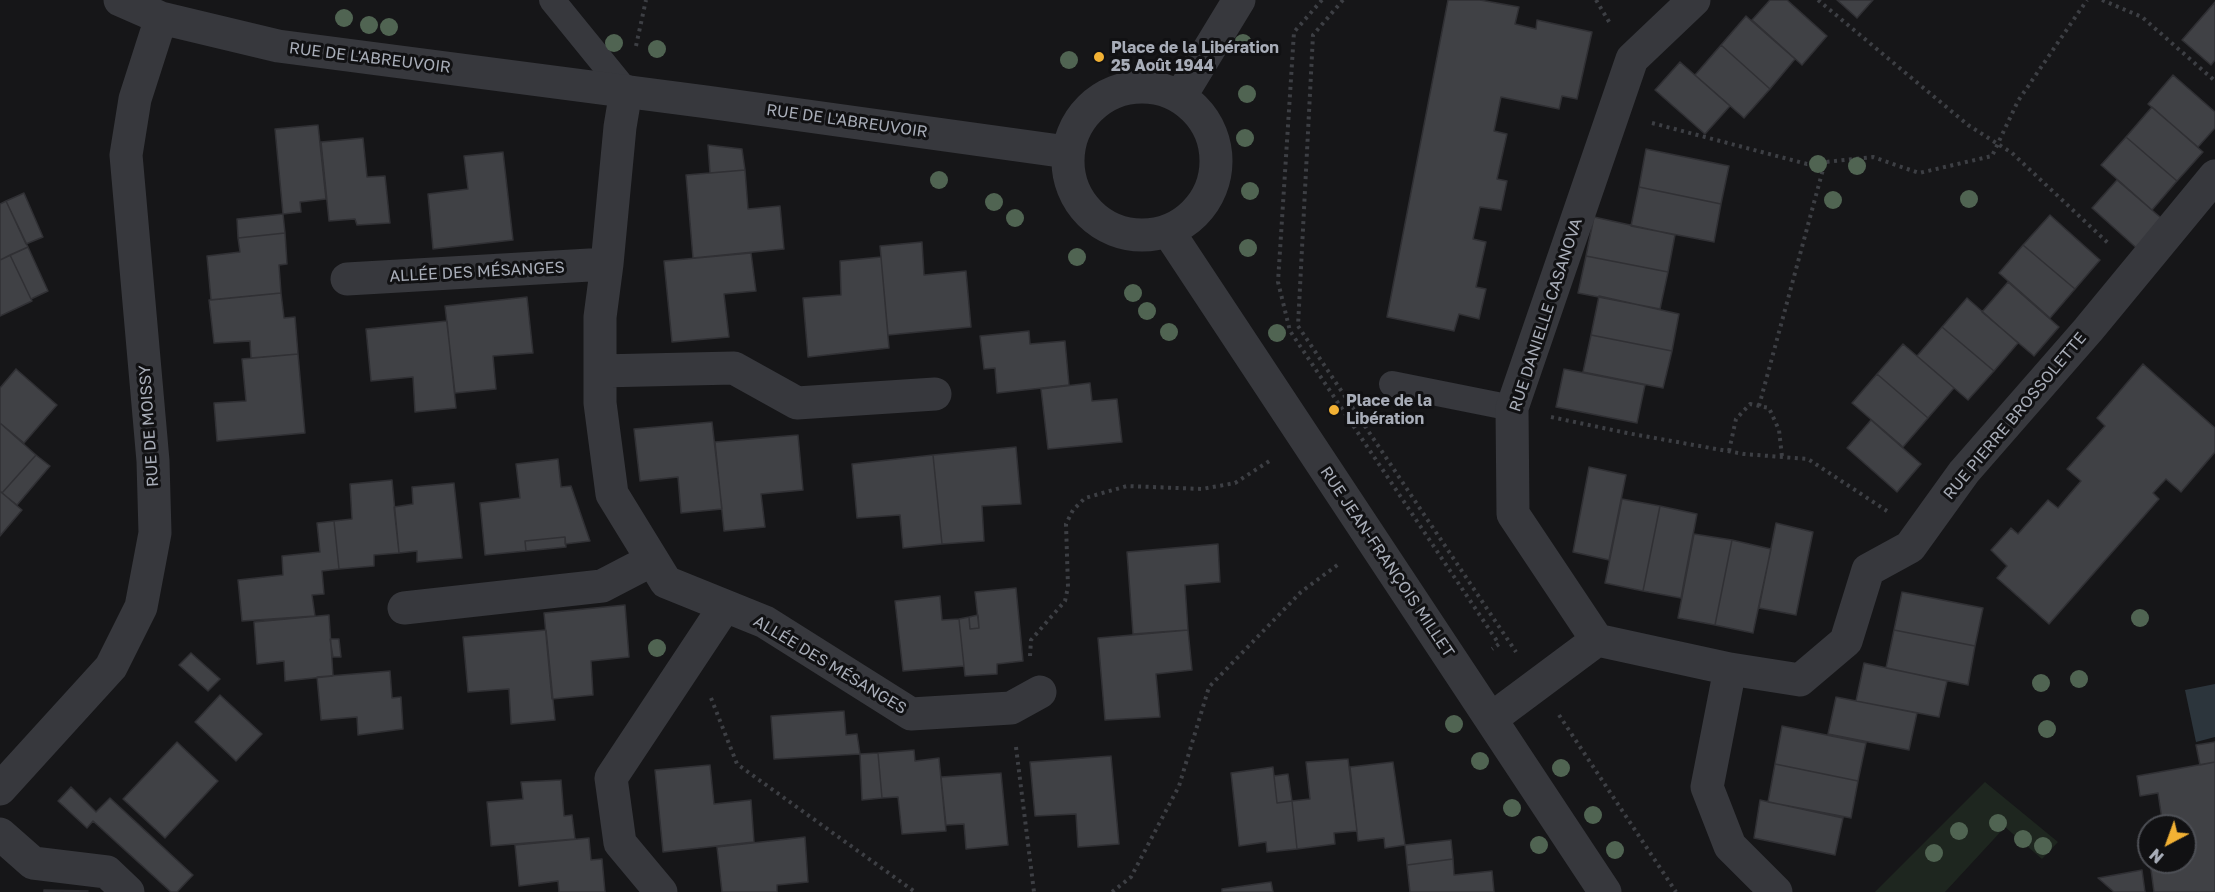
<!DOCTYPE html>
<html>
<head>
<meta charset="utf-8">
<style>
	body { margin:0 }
	#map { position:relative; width:2215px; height:892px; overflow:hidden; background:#161618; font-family:"Golos Text",sans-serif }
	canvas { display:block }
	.north { position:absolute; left:2137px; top:814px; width:60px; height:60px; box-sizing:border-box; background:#111113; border:2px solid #4d4f55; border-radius:50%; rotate:221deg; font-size:16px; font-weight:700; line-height:24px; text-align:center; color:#a8adb8 }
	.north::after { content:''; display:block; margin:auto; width:21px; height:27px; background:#f2b134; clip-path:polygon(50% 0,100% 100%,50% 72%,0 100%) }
</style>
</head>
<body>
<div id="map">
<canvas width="2215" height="892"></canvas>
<div class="north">N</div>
</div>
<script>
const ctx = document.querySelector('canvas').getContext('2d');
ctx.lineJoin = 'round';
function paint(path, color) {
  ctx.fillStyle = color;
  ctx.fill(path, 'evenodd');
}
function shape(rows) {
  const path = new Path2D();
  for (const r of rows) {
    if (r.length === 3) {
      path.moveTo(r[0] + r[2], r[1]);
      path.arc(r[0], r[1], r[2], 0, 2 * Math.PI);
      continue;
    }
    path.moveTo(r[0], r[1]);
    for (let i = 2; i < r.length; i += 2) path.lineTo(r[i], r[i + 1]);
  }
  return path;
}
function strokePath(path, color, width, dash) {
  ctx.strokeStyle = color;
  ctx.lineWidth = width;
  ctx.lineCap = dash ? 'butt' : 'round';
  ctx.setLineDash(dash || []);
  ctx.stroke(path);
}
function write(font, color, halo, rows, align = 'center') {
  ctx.font = font + ' "Golos Text",sans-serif';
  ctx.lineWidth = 6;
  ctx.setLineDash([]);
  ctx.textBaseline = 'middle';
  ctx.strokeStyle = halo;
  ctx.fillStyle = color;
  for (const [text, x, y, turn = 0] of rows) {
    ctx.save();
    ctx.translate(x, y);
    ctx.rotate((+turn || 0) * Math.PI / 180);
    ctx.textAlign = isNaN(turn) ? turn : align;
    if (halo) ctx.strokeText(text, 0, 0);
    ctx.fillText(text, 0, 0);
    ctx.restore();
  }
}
const green = shape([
	[1985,782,2058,842,2042,859,2005,827,1945,892,1875,892]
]);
const water = shape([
	[2215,684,2215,737,2196,742,2185,690]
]);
const building = shape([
	[1448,0,1480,0,1519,7,1515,24,1536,29,1537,20,1592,32,1577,99,1562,96,1559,109,1501,97,1494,131,1507,134,1497,179,1507,181,1501,210,1480,207,1473,239,1486,242,1476,287,1486,289,1479,319,1459,314,1454,331,1387,317,1448,0],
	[1770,0,1787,0,1827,36,1802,65,1752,20,1770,0],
	[1837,0,1873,0,1857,18,1837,0],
	[2215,2,2215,60,2211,65,2182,40,2215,2],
	[1746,16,1795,59,1770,89,1721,45,1746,16],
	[1721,45,1770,89,1744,118,1695,75,1721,45],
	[1680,62,1730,106,1705,134,1655,90,1680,62],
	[2173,75,2215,112,2215,128,2198,147,2148,104,2173,75],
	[2152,107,2203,152,2177,181,2126,137,2152,107],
	[318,125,326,199,300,202,301,212,283,214,275,129,318,125],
	[2126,137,2177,181,2152,210,2101,165,2126,137],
	[363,138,367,177,385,176,390,223,357,225,355,219,329,221,321,142,363,138],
	[708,145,742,149,745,170,710,173,708,145],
	[1646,149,1729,166,1721,204,1639,187,1646,149],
	[503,152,513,240,433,249,428,194,468,189,464,156,503,152],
	[745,170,748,209,780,206,784,249,693,258,686,175,745,170],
	[2117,180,2167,223,2141,252,2092,208,2117,180],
	[1639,187,1721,204,1714,242,1631,226,1639,187],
	[24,193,43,237,26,244,6,201,24,193],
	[6,201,28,247,0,260,0,204,6,201],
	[283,214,285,233,238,238,237,219,283,214],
	[2050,215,2100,260,2075,289,2023,245,2050,215],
	[1594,217,1675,235,1668,272,1586,256,1594,217],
	[285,233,287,264,279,265,281,293,211,300,207,256,240,252,238,238,285,233],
	[922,242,924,275,966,271,971,327,888,335,880,246,922,242],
	[2023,245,2075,289,2050,318,1999,273,2023,245],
	[28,247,48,291,31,299,10,255,28,247],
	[751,253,756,291,724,294,729,337,672,342,664,261,751,253],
	[10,255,32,301,0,316,0,260,10,255],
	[1586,256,1668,272,1660,309,1578,293,1586,256],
	[881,257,889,348,808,357,803,298,841,295,840,261,881,257],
	[2008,282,2059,327,2034,356,1982,312,2008,282],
	[281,293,284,318,295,317,298,354,251,358,250,341,214,343,209,300,281,293],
	[1599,296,1679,314,1672,351,1591,335,1599,296],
	[527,297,533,353,493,356,496,389,455,393,445,306,527,297],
	[1967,298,2018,343,1994,371,1942,327,1967,298],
	[447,321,456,408,415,412,413,377,371,381,366,329,447,321],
	[1942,327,1994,371,1968,400,1917,356,1942,327],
	[1029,331,1030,344,1065,341,1069,385,997,393,995,368,984,369,980,336,1029,331],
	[1591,335,1672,351,1663,388,1583,372,1591,335],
	[1903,344,1954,388,1928,418,1877,374,1903,344],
	[298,354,305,433,217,441,214,403,246,401,242,359,298,354],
	[2143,364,2215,428,2215,452,2181,492,2166,479,2153,493,2159,499,2049,624,1997,578,2007,566,1991,550,2011,528,2018,534,2048,500,2058,508,2081,481,2067,469,2105,426,2097,418,2143,364],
	[16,369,57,405,24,443,0,423,0,388,16,369],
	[1564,369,1645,385,1637,423,1556,407,1564,369],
	[1877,374,1928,418,1903,447,1852,403,1877,374],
	[1090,383,1092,401,1117,399,1122,442,1048,449,1041,389,1090,383],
	[1871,420,1921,464,1897,492,1847,448,1871,420],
	[712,422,722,509,681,513,678,477,640,481,634,429,712,422],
	[0,423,36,455,2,493,0,491,0,423],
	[798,435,803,490,761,494,765,527,724,531,715,442,798,435],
	[1016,447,1021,504,982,506,984,541,942,544,933,455,1016,447],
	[36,455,50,466,17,505,2,493,36,455],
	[933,455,942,544,903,548,900,515,857,518,852,464,933,455],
	[558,459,561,487,571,486,590,541,565,544,565,537,525,541,526,551,485,555,480,503,520,498,516,464,558,459],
	[1589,467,1626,475,1609,560,1573,552,1589,467],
	[392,480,399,553,374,555,374,566,339,569,334,521,352,519,350,484,392,480],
	[454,483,462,558,417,562,417,551,399,553,394,507,413,504,412,487,454,483],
	[0,491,22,510,0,536,0,491],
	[1622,499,1660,506,1643,591,1605,583,1622,499],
	[1660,506,1697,514,1681,598,1643,591,1660,506],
	[334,521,339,569,322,571,324,594,312,595,315,616,242,621,238,580,283,575,282,556,320,552,317,523,334,521],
	[1776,523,1813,532,1796,615,1759,608,1776,523],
	[1694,534,1732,540,1715,625,1678,618,1694,534],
	[565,537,566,547,526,551,525,541,565,537],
	[1732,540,1771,549,1753,633,1715,625,1732,540],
	[1218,544,1220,582,1185,585,1188,630,1133,634,1127,552,1218,544],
	[1016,588,1023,661,997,664,997,674,965,676,959,619,969,617,970,629,979,628,975,592,1016,588],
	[1902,592,1983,608,1975,646,1894,630,1902,592],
	[940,596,942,620,959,619,964,666,903,671,895,601,940,596],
	[625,605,629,657,591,661,593,695,552,699,544,613,625,605],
	[329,615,333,676,285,681,284,661,257,664,254,622,329,615],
	[978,615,979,628,970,629,969,617,978,615],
	[546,630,555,720,511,724,509,689,468,692,463,637,546,630],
	[1188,630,1192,670,1156,674,1160,717,1105,720,1098,638,1188,630],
	[1894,630,1975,646,1968,685,1886,668,1894,630],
	[330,639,339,639,341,657,333,657,330,639],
	[191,653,220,679,208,691,179,665,191,653],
	[1864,663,1947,681,1939,717,1856,701,1864,663],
	[390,671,392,698,401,697,403,729,358,735,357,717,321,720,317,677,390,671],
	[220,695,262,734,236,761,195,722,220,695],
	[1836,697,1917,713,1909,750,1828,734,1836,697],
	[844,711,846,735,857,734,860,754,774,759,771,716,844,711],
	[1782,726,1866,743,1858,781,1775,764,1782,726],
	[177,742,218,781,165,838,123,799,177,742],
	[2215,742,2215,762,2200,765,2196,745,2215,742],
	[914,750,915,761,939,758,946,831,902,834,898,797,882,798,878,753,914,750],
	[878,753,882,798,862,800,860,754,878,753],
	[1111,756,1119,844,1078,847,1076,814,1035,816,1030,762,1111,756],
	[1348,759,1357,831,1334,833,1335,844,1297,849,1292,801,1310,799,1306,762,1348,759],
	[1393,762,1405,845,1385,848,1384,838,1358,841,1350,767,1393,762],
	[2215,762,2215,892,2154,892,2150,862,2185,862,2185,826,2163,826,2158,793,2140,796,2137,776,2215,762],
	[1775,764,1858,781,1851,818,1768,802,1775,764],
	[710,765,714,804,751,800,754,842,663,852,655,770,710,765],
	[1273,767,1277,803,1292,801,1297,849,1267,852,1266,842,1239,846,1231,773,1273,767],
	[1001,773,1008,845,966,849,964,824,946,825,941,777,1001,773],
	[1288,774,1292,801,1277,803,1274,776,1288,774],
	[561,780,564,816,572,815,575,839,491,846,487,802,523,799,521,782,561,780],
	[71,787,96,812,110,798,193,875,177,892,171,892,93,821,87,828,58,801,71,787],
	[1760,800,1843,818,1835,855,1754,838,1760,800],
	[805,837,808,882,777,885,777,892,722,892,717,847,805,837],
	[589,838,591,860,602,859,605,892,559,892,558,881,519,886,515,845,589,838],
	[1451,840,1453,859,1407,865,1405,845,1451,840],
	[1453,859,1454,875,1492,871,1494,892,1410,892,1407,865,1453,859],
	[2142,870,2145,892,2114,892,2098,878,2142,870],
	[1271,882,1273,892,1222,892,1222,889,1271,882],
	[44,890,88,891,44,892,44,890]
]);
const path = shape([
	[1322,0,1294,32,1278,282,1290,331,1499,644,1492,649],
	[1343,0,1313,35,1298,326,1516,652],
	[1596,0,1611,25],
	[1818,0,1968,125,2012,153,2108,243],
	[2102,0,2142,17,2215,81],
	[636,46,646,0],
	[1652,123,1807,164,1873,157,1919,173,1992,156,2018,101,2087,0],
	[1759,406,1825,162],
	[1551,417,1627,433,1744,454,1808,459,1887,511],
	[1729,451,1736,419,1750,404,1769,408,1779,430,1782,457],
	[1030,656,1031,640,1065,601,1068,587,1066,524,1073,510,1085,498,1127,486,1202,489,1235,483,1271,460],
	[711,698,737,764,915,892],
	[1559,715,1676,892],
	[1016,747,1034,892],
	[1112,892,1131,877,1179,786,1209,687,1301,592,1340,563]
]);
const lane = shape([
	[552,0,626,91],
	[1392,384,1512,408]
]);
const street = shape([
	[120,0,161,18,278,46,707,102,1067,152],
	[1142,161,74],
	[626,91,620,127,607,264,600,317,600,403,612,494,666,582,765,622,911,714,1011,708,1040,692],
	[1180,97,1239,0],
	[1168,231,1605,892],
	[347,279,607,264],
	[600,371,734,368,797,403,935,394],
	[404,608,602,586,652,560],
	[1597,640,1513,514,1512,408,1632,59,1694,0],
	[1730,669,1707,787,1730,846,1776,892],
	[1491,719,1597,640,1730,669,1800,680,1846,641,1868,570,1910,547,1964,472,2088,330,2215,176],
	[0,789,111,667,141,607,155,533,153,461,126,155,135,99,161,18],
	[0,834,33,863,107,872,128,892],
	[661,892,620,843,611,778,725,606]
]);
const trees = [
	[344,18],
	[369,25],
	[389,27],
	[614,43],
	[1243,43],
	[657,49],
	[1069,60],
	[1247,94],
	[1245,138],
	[1818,164],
	[1857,166],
	[939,180],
	[1250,191],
	[1969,199],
	[1833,200],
	[994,202],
	[1015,218],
	[1248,248],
	[1077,257],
	[1133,293],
	[1147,311],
	[1169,332],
	[1277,333],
	[2140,618],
	[657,648],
	[2079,679],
	[2041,683],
	[1454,724],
	[2047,729],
	[1480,761],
	[1561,768],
	[1512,808],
	[1593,815],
	[1998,823],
	[1959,831],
	[2023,839],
	[1539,845],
	[2043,846],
	[1615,850],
	[1934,853]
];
const markers = [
	[1099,57,6,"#f2b134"],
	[1334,410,6,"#f2b134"]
];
const poiNames = [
	["Place de la Libération",1111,48],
	["25 Août 1944",1111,66],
	["Place de la",1346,401],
	["Libération",1346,419]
];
const streetNames = [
	["RUE DE L'ABREUVOIR",370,58,7],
	["RUE DE L'ABREUVOIR",847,121,8],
	["ALLÉE DES MÉSANGES",477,272,-3],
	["RUE DANIELLE CASANOVA",1546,315,-72],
	["RUE PIERRE BROSSOLETTE",2015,416,-50],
	["RUE DE MOISSY",149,426,-94],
	["RUE JEAN-FRANÇOIS MILLET",1387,562,56],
	["ALLÉE DES MÉSANGES",830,665,31]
];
paint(green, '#1e261f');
paint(water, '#2c353c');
paint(building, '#404145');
strokePath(building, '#303034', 1.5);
strokePath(path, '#3d3f44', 4, [3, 4.5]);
strokePath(lane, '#37383d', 26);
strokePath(street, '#37383d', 33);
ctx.fillStyle = '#506452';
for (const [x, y] of trees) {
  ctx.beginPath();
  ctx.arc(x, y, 9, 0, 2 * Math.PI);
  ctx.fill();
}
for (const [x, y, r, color] of markers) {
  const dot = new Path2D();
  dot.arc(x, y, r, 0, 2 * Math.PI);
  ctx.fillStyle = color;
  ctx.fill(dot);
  strokePath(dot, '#111113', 2);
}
write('bold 16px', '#a8adb8', '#111113', poiNames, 'left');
write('16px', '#a8adb8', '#111113', streetNames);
</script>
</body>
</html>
